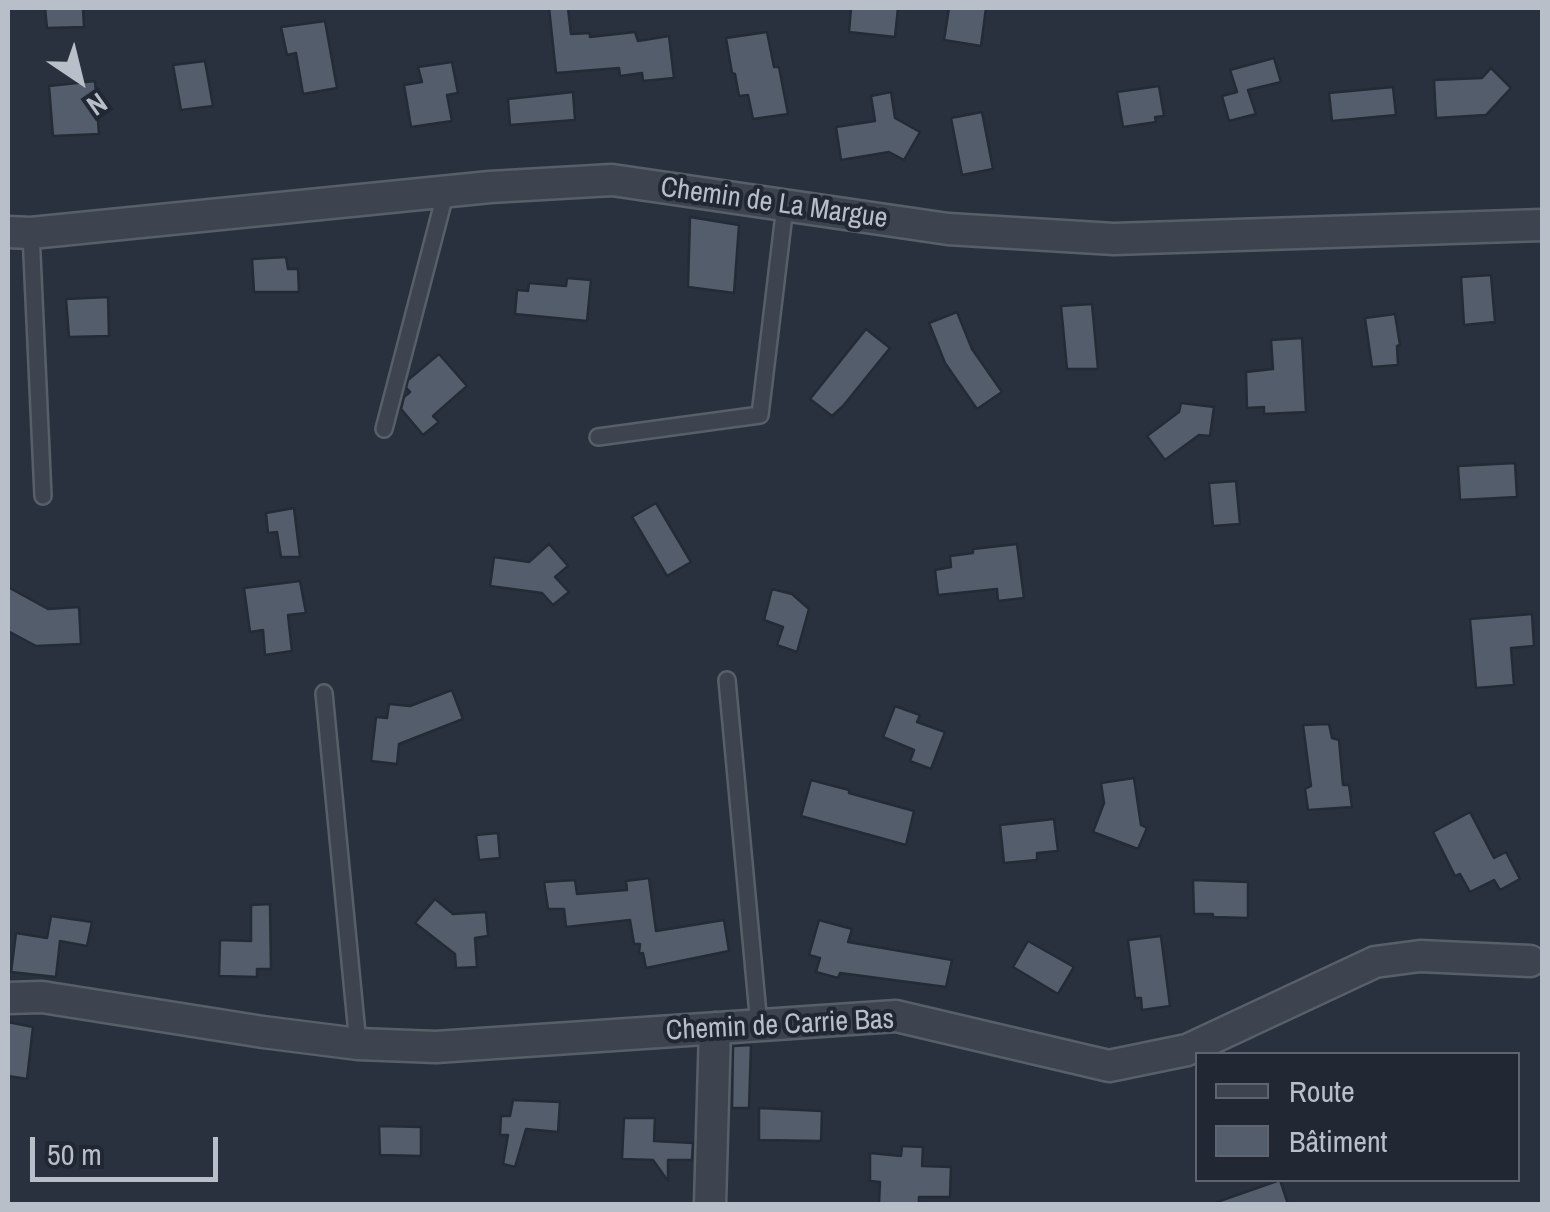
<!DOCTYPE html>
<html>
<head>
<meta charset="utf-8">
<style>
	body { margin:0 }
	#map { position:relative; width:1550px; height:1212px; overflow:hidden; background:#29313e; font-family:"Archivo Narrow",sans-serif }
	canvas { display:block }
	.frame { position:absolute; inset:0; border:10px solid #b9bfc9; pointer-events:none }
	.legend { position:absolute; left:1195px; top:1052px; width:325px; height:130px; box-sizing:border-box; background:#212834; border:2px solid #5e6470; margin:0; padding:12px 18px; list-style:none; font-size:30px; color:#b9bfc9 }
	.legend li { display:flex; align-items:center; gap:20px; height:50px }
	.legend b { width:50px; border:2px solid #5e6470 }
	.north { position:absolute; left:30px; top:30px; width:100px; height:100px; -webkit-text-stroke:8px #212834; paint-order:stroke; rotate:145deg; font-size:28px; font-weight:700; line-height:40px; text-align:center; color:#b9bfc9 }
	.north::after { content:''; display:block; margin:auto; width:35px; height:45px; background:#b9bfc9; clip-path:polygon(50% 0,100% 100%,50% 72%,0 100%) }
	.scale { position:absolute; left:30px; top:1137px; width:188px; height:45px; box-sizing:border-box; border:5px solid #b9bfc9; border-top:0; padding-left:12px; font-size:30px; line-height:35px; white-space:nowrap; color:#b9bfc9; -webkit-text-stroke:8px #212834; paint-order:stroke }
</style>
</head>
<body>
<div id="map">
<canvas width="1550" height="1212"></canvas>
<div class="frame"></div>
<ul class="legend">
<li><b style="height:12px;background:#3d444f"></b>Route</li>
<li><b style="height:28px;background:#545d6c"></b>Bâtiment</li>
</ul>
<div class="north">N</div>
<div class="scale">50 m</div>
</div>
<script>
const ctx = document.querySelector('canvas').getContext('2d');
ctx.lineJoin = 'round';
function paint(path, color) {
  ctx.fillStyle = color;
  ctx.fill(path, 'evenodd');
}
function shape(rows) {
  const path = new Path2D();
  for (const r of rows) {
    path.moveTo(r[0], r[1]);
    for (let i = 2; i < r.length; i += 2) path.lineTo(r[i], r[i + 1]);
  }
  return path;
}
function strokePath(path, color, width, dash) {
  ctx.strokeStyle = color;
  ctx.lineWidth = width;
  ctx.lineCap = dash ? 'butt' : 'round';
  ctx.setLineDash(dash || []);
  ctx.stroke(path);
}
function write(font, color, halo, rows, align = 'center') {
  ctx.font = font + ' "Archivo Narrow",sans-serif';
  ctx.lineWidth = 8;
  ctx.setLineDash([]);
  ctx.textBaseline = 'middle';
  ctx.strokeStyle = halo;
  ctx.fillStyle = color;
  for (const [text, x, y, turn = 0] of rows) {
    ctx.save();
    ctx.translate(x, y);
    ctx.rotate((+turn || 0) * Math.PI / 180);
    ctx.textAlign = isNaN(turn) ? turn : align;
    if (halo) ctx.strokeText(text, 0, 0);
    ctx.fillText(text, 0, 0);
    ctx.restore();
  }
}
const building = shape([
	[45,8,83,8,84,27,47,28,45,8],
	[549,8,568,8,571,34,590,33,590,37,635,32,638,41,669,36,674,78,643,81,642,73,620,76,619,68,556,73,549,8],
	[851,8,898,8,895,37,849,32,851,8],
	[949,8,986,8,981,46,944,40,949,8],
	[325,21,337,88,303,94,296,53,287,55,281,27,325,21],
	[767,32,774,67,779,67,788,114,753,119,748,95,739,96,735,74,732,73,726,38,767,32],
	[1274,58,1281,82,1248,90,1256,114,1229,121,1222,96,1237,92,1230,70,1274,58],
	[205,61,213,106,181,110,173,65,205,61],
	[452,62,458,93,447,95,452,121,411,127,404,85,422,82,418,67,452,62],
	[1491,68,1511,88,1486,115,1436,118,1434,80,1482,78,1491,68],
	[95,81,99,134,53,136,49,86,95,81],
	[1159,86,1164,116,1155,117,1156,122,1123,127,1117,92,1159,86],
	[1393,87,1396,115,1332,121,1329,93,1393,87],
	[573,92,575,120,510,125,508,99,573,92],
	[891,92,895,118,920,132,904,160,889,152,841,160,836,127,875,121,871,96,891,92],
	[982,112,993,169,962,175,951,118,982,112],
	[690,217,739,225,734,293,688,287,690,217],
	[286,257,288,269,298,269,299,292,254,292,252,259,286,257],
	[1491,275,1495,322,1464,325,1461,277,1491,275],
	[567,278,591,280,587,321,515,314,517,290,528,291,529,283,566,286,567,278],
	[108,297,109,336,69,337,66,299,108,297],
	[1092,304,1098,369,1067,369,1061,306,1092,304],
	[957,312,972,349,1002,392,977,409,945,363,929,323,957,312],
	[1395,314,1400,345,1397,346,1398,365,1372,367,1365,318,1395,314],
	[866,329,890,348,843,406,832,416,810,399,866,329],
	[1302,338,1306,412,1264,414,1264,407,1247,408,1246,372,1273,369,1271,340,1302,338],
	[439,354,467,386,433,416,439,422,423,435,401,409,404,397,410,392,406,388,408,380,439,354],
	[1181,403,1214,407,1210,436,1199,435,1165,460,1147,436,1179,412,1181,403],
	[1515,463,1517,497,1460,500,1458,466,1515,463],
	[1236,481,1240,524,1213,526,1209,483,1236,481],
	[656,503,691,562,667,576,632,517,656,503],
	[294,508,300,557,281,557,277,532,268,533,266,513,294,508],
	[549,544,568,566,555,577,569,592,553,605,542,593,490,586,494,557,529,562,549,544],
	[1017,544,1024,598,998,601,997,589,938,595,935,570,951,567,950,556,973,553,973,549,1017,544],
	[300,581,306,613,288,615,292,651,265,655,263,630,250,632,244,588,300,581],
	[8,587,48,609,79,607,81,644,36,646,8,631,8,587],
	[772,589,792,594,809,609,797,652,777,645,783,627,764,620,772,589],
	[1532,614,1534,646,1511,648,1514,685,1476,688,1470,619,1532,614],
	[452,690,463,719,399,744,397,764,371,761,376,717,387,718,389,704,410,706,452,690],
	[895,706,920,715,917,722,945,732,931,769,910,761,914,750,883,737,895,706],
	[1329,724,1332,738,1339,740,1343,785,1349,785,1352,807,1308,810,1305,789,1311,786,1303,725,1329,724],
	[1134,778,1141,825,1147,828,1138,849,1093,832,1104,803,1101,783,1134,778],
	[811,780,849,790,849,793,914,811,906,845,801,816,811,780],
	[1470,812,1494,858,1506,852,1520,879,1500,890,1494,880,1470,892,1460,874,1455,876,1433,832,1470,812],
	[1054,819,1058,851,1037,853,1037,860,1004,863,1000,825,1054,819],
	[498,833,500,858,479,860,476,835,498,833],
	[649,878,656,931,724,920,729,951,646,968,643,953,639,954,640,944,634,944,630,920,566,927,564,909,548,909,544,882,575,880,577,894,627,890,626,881,649,878],
	[1193,880,1248,882,1248,918,1213,917,1213,914,1194,914,1193,880],
	[435,899,453,914,486,912,488,936,475,938,477,967,456,968,455,954,415,923,435,899],
	[270,904,271,969,257,969,257,977,219,976,220,940,251,941,251,905,270,904],
	[51,916,92,922,87,946,60,941,56,977,11,972,16,933,47,938,51,916],
	[819,920,852,929,848,942,952,960,946,987,840,973,838,978,816,972,820,958,809,955,819,920],
	[1161,936,1170,1006,1142,1010,1141,998,1135,998,1128,940,1161,936],
	[1028,941,1074,967,1058,994,1013,967,1028,941],
	[8,1022,33,1027,27,1079,8,1076,8,1022],
	[751,1045,749,1108,732,1108,733,1046,751,1045],
	[513,1100,560,1102,558,1132,526,1129,515,1167,503,1164,508,1135,500,1135,501,1116,510,1116,513,1100],
	[759,1108,822,1111,821,1141,759,1140,759,1108],
	[624,1118,655,1118,654,1141,693,1143,692,1160,668,1160,668,1181,653,1160,622,1159,624,1118],
	[379,1126,421,1127,421,1156,380,1155,379,1126],
	[902,1146,923,1147,922,1166,951,1167,950,1197,919,1197,919,1204,879,1204,880,1182,870,1181,870,1153,901,1156,902,1146],
	[1280,1180,1288,1204,1218,1204,1217,1202,1280,1180]
]);
const service = shape([
	[31,233,43,496],
	[384,429,446,191],
	[598,437,760,415,785,206],
	[727,680,759,1025],
	[324,693,358,1044]
]);
const minor = shape([
	[8,232,31,233,490,187,612,180,948,229,1114,239,1542,225],
	[8,998,42,997,263,1032,358,1044,436,1047,896,1016,1109,1066,1187,1050,1375,962,1420,956,1530,961],
	[710,1204,715,1028]
]);
const streetNames = [
	["Chemin de La Margue",774,204,8],
	["Chemin de Carrie Bas",780,1026,-3]
];
paint(building, '#545d6c');
strokePath(building, '#232b36', 2.5);
strokePath(service, '#575f69', 20);
strokePath(minor, '#575f69', 35);
strokePath(service, '#3d444f', 15);
strokePath(minor, '#3d444f', 30);
write('28px', '#b9bfc9', '#212834', streetNames);
</script>
</body>
</html>
